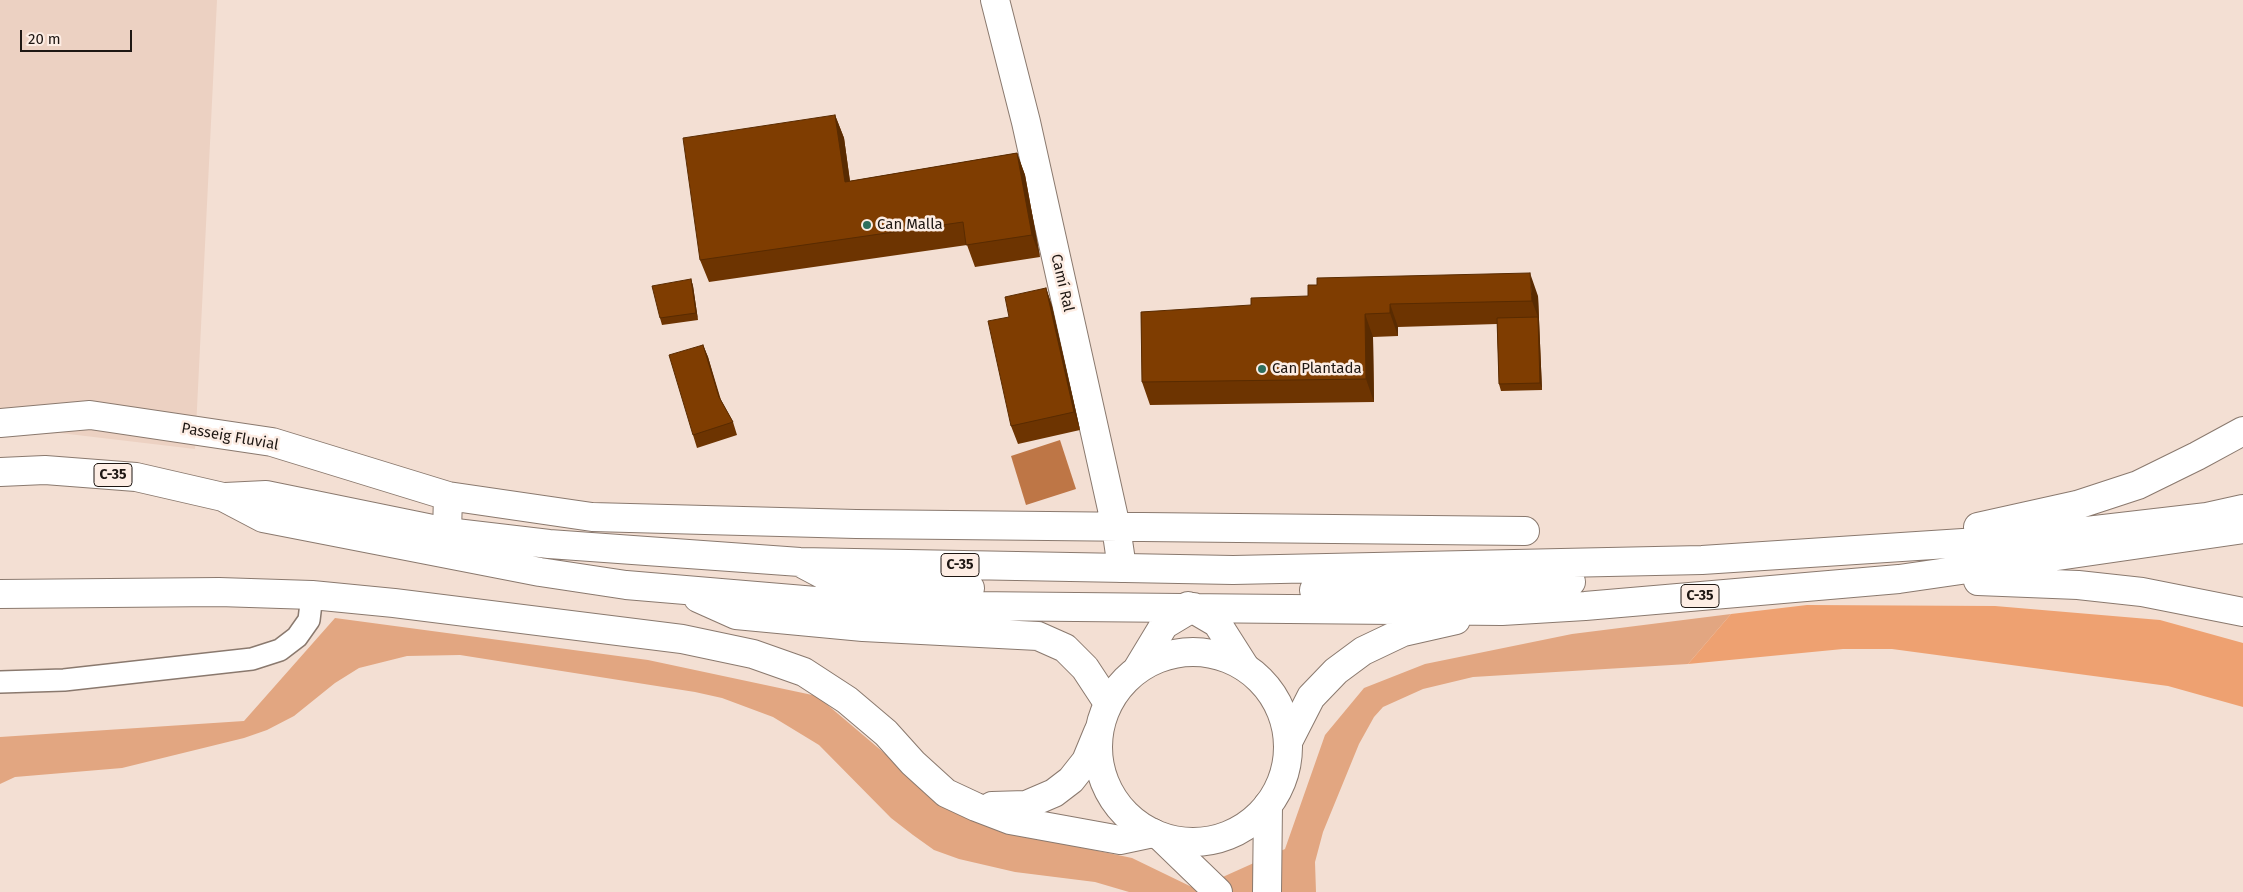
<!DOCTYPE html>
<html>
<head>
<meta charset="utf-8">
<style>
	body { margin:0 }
	#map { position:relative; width:2243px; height:892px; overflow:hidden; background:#f3dfd3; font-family:"Fira Sans",sans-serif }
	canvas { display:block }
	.scale { position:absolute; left:20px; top:30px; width:112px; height:22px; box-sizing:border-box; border:2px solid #1e1713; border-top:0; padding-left:6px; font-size:15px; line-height:18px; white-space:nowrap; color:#1e1713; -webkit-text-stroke:4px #fdede4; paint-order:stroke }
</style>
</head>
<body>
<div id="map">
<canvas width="2243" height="892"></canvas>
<div class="scale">20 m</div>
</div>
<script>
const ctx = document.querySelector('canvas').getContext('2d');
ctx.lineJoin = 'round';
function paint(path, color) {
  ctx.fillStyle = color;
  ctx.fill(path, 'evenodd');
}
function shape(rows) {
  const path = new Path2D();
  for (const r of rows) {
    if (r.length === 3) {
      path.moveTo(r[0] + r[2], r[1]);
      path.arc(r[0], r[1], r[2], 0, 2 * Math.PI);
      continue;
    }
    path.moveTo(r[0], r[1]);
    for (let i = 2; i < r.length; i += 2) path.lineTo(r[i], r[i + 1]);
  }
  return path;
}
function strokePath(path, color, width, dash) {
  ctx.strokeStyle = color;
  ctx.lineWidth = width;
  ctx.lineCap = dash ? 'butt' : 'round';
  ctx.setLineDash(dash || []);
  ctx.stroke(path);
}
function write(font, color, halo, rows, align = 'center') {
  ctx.font = font + ' "Fira Sans",sans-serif';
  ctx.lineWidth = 5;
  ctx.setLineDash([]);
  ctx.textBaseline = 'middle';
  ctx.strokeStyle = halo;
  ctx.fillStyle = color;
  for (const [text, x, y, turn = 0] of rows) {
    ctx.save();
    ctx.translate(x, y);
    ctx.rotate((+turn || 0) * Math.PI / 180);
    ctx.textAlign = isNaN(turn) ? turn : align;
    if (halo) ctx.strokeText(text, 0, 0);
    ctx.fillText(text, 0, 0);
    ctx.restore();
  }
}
const built = shape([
	[0,0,217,0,195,449,60,433,0,437]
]);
const green = shape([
	[1731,614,1688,664,1473,677,1423,689,1383,707,1374,717,1359,744,1323,832,1315,862,1316,892,1129,892,1095,882,1015,872,959,859,934,850,913,835,891,818,819,745,773,717,722,698,695,692,460,655,407,656,359,668,335,683,294,716,267,730,244,738,122,768,15,777,0,784,0,737,244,721,335,618,648,660,817,696,955,813,1017,834,1132,858,1196,889,1285,849,1325,735,1364,688,1425,664,1572,634]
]);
const forest = shape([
	[1807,605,1995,606,2160,620,2243,643,2243,707,2168,686,1892,649,1843,649,1688,664,1731,614]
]);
const water = shape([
	[1060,440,1076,489,1026,505,1011,456]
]);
const lane = shape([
	[0,682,64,680,252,659,280,650,297,637,309,620,312,595]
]);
const street = shape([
	[995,0,1026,122,1116,527,1122,568],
	[0,423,90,415,272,442,448,496,447,532],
	[448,496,592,517,856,524,1525,531],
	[0,594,219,592,312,595,394,603,682,639,753,654,804,672,847,700,886,733,913,763,946,793,976,807,1010,820,1120,840,1153,833],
	[992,806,1026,805,1054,793,1071,780,1086,761,1098,732],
	[1161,837,1218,892],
	[1267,892,1268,805]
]);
const secondary = shape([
	[1193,747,95]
]);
const highway = shape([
	[0,472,45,470,136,477,223,497,263,518,540,572,626,585,863,605,1502,611,1585,606,1899,579,2243,529],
	[225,497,266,495,447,532,549,544,800,562,1233,570,1702,560,2009,540,2207,517,2243,509],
	[1978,527,2077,505,2138,485,2197,456,2243,431],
	[805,565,841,584,970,588],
	[1978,581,2078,585,2142,592,2243,612],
	[1314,590,1571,582],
	[698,598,736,615,863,627,1038,636,1065,648,1085,668,1108,703],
	[1188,606,1217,623,1245,667],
	[1138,668,1164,625,1194,607],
	[1288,742,1311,697,1336,671,1363,651,1403,632,1456,620]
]);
const wall = shape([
	[835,115,844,138,850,181,1017,153,1025,175,1040,257,975,267,967,245,709,282,700,260],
	[691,279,693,286,698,320,662,325,660,318],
	[1046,288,1052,306,1080,430,1018,444,1011,426,1009,317],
	[1538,296,1542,390,1501,391,1499,384,1497,324,1398,327,1398,336,1373,337,1374,402,1150,405,1142,382,1141,312],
	[703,345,708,357,721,400,733,422,737,435,697,448,693,435]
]);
const shadedWall = shape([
	[835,115,844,138,853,204,845,182],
	[1017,153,1025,175,1040,257,1032,235],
	[1530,273,1538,296,1542,390,1540,383,1538,317,1532,301],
	[691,279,693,286,698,320,696,313],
	[1046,288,1052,306,1080,430,1074,412],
	[1390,304,1398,327,1398,336,1390,313],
	[1365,314,1373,337,1374,402,1366,379],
	[703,345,708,357,723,410]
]);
const building = shape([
	[835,115,845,182,1017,153,1032,235,966,245,963,222,700,260,683,138,835,115],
	[1530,273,1532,301,1390,304,1390,313,1365,314,1366,379,1142,382,1141,312,1251,305,1251,298,1308,296,1308,285,1317,285,1317,278,1530,273],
	[691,279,696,313,660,318,652,286,691,279],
	[1046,288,1074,412,1011,426,988,321,1009,317,1005,297,1046,288],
	[1538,317,1540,383,1499,384,1497,318,1538,317],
	[703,345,719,397,733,422,693,435,669,355,703,345]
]);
const markers = [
	[867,225,5,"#2e6f5d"],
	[1262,369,5,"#2e6f5d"]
];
const shields = [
	[113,475,38],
	[960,565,38],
	[1700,596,38]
];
const shieldNames = [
	["C-35",113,475],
	["C-35",960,565],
	["C-35",1700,596]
];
const poiNames = [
	["Can Malla",877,225],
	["Can Plantada",1272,369]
];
const streetNames = [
	["Camí Ral",1062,283,77],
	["Passeig Fluvial",230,437,10]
];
paint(built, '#ecd1c2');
paint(green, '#e2a681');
paint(forest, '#eea171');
paint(water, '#be7646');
strokePath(lane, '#8a796e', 24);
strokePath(street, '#8a796e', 30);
strokePath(secondary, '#8a796e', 30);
strokePath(highway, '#8a796e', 30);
strokePath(lane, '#fff', 21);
strokePath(street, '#fff', 28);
strokePath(secondary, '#fff', 28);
strokePath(highway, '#fff', 28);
paint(wall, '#6d3401');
paint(shadedWall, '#592b01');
paint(building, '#7f3d01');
strokePath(building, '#592b01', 1);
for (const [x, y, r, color] of markers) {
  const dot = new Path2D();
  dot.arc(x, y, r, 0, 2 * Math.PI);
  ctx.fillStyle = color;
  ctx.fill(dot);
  strokePath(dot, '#fdede4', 2);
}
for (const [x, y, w] of shields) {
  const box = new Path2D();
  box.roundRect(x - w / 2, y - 11.5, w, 23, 4);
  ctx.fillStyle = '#fdede4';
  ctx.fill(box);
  strokePath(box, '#1e1713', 1);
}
write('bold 14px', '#1e1713', null, shieldNames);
write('15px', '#1e1713', '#fdede4', poiNames, 'left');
write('15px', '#1e1713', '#fdede4', streetNames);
</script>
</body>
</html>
